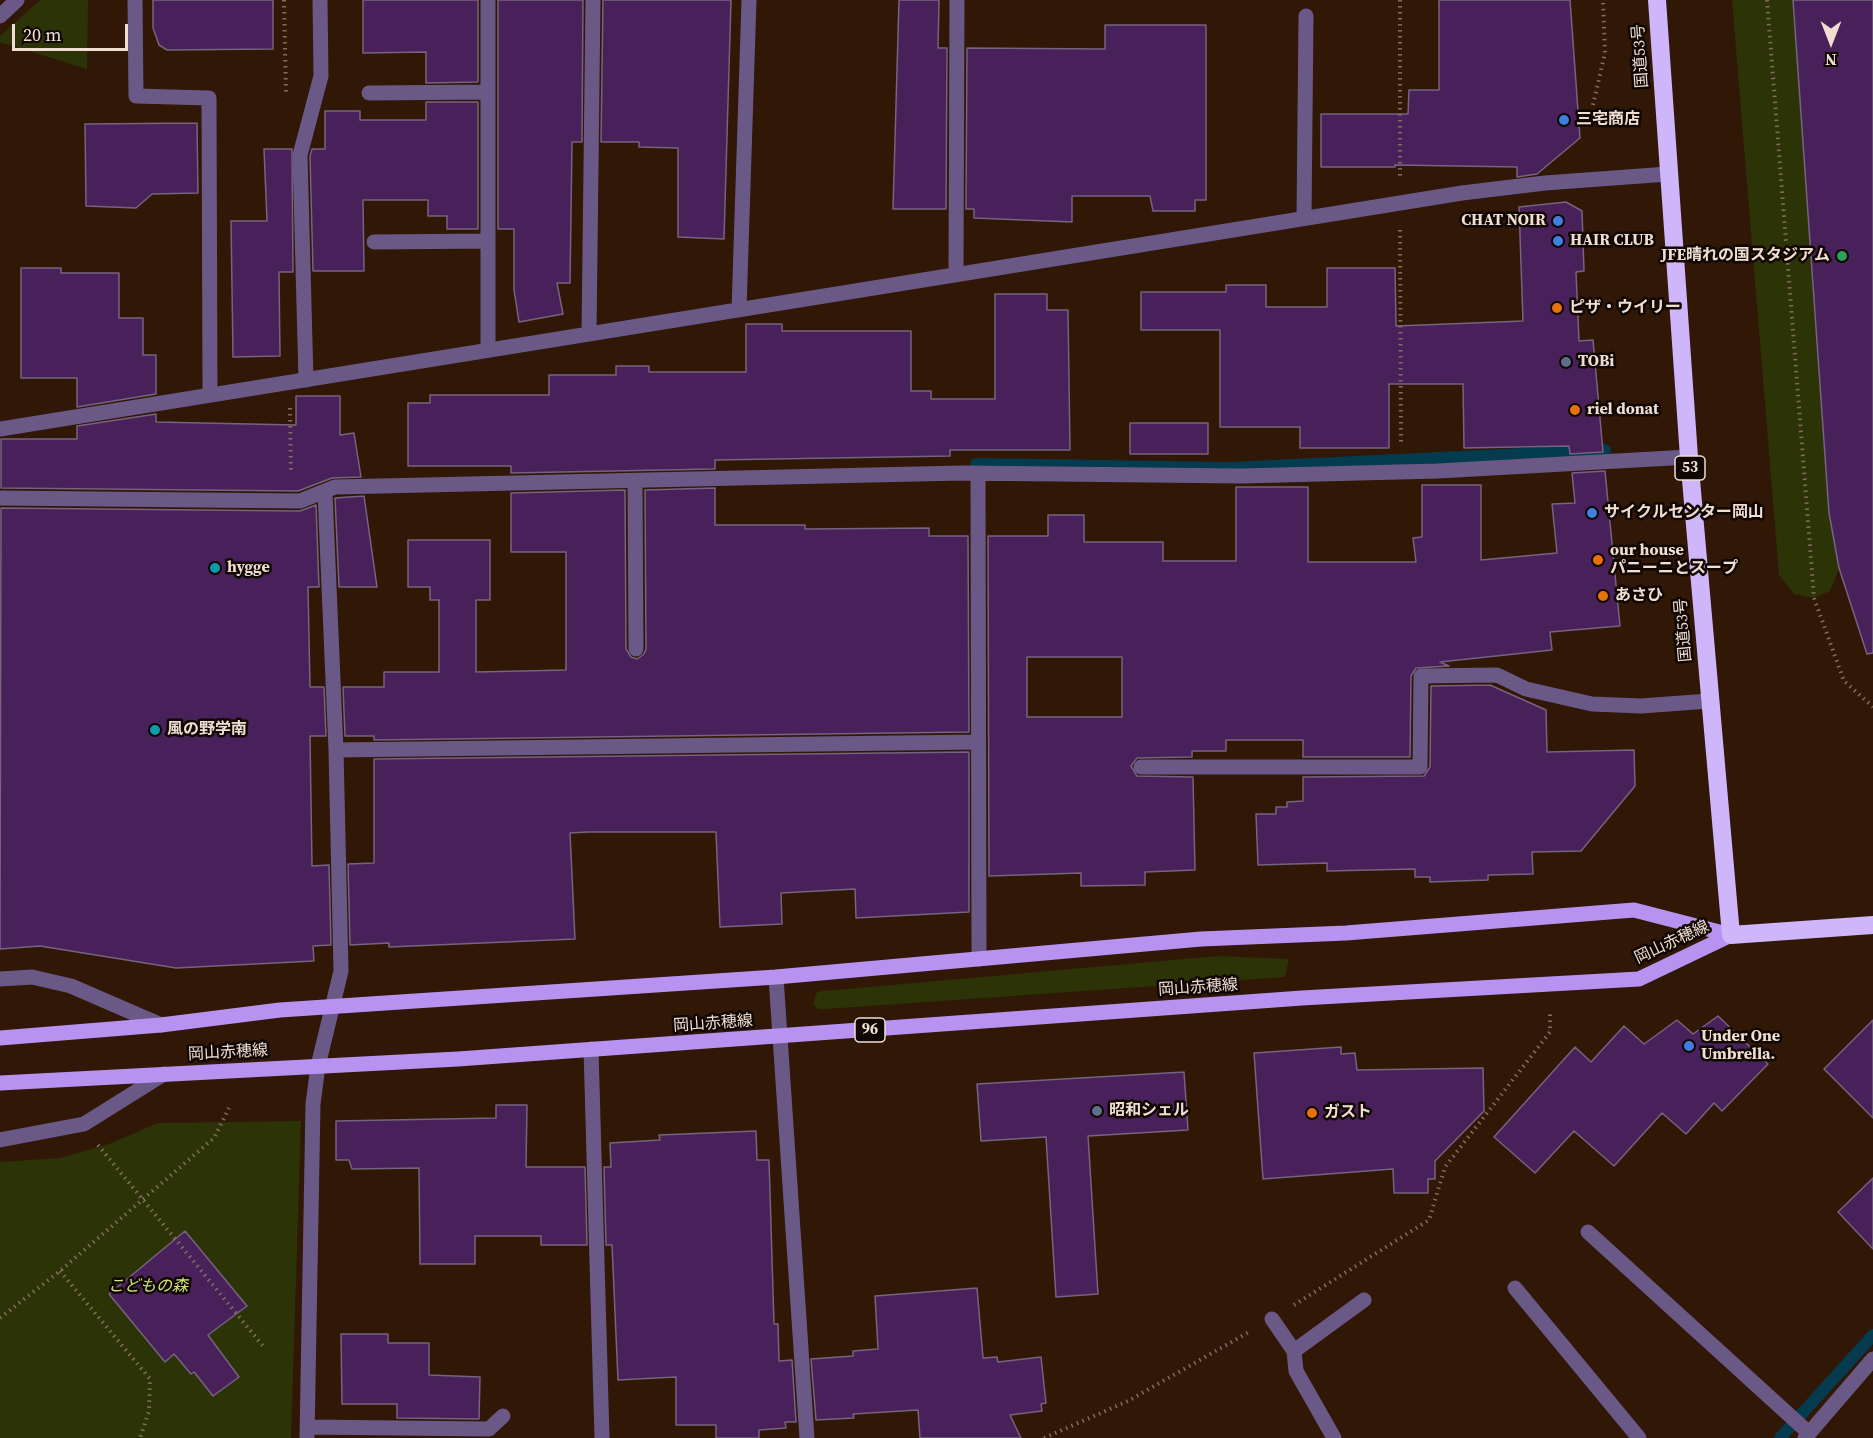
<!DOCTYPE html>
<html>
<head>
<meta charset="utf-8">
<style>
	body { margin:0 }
	#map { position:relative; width:1873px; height:1438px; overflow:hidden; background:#301706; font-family:"Source Serif 4",serif }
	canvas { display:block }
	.north { position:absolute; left:1801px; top:12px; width:60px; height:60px; -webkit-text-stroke:4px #100602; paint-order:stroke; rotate:180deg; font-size:16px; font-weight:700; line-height:24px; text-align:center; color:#f0ded3 }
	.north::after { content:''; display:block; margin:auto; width:21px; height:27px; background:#f0ded3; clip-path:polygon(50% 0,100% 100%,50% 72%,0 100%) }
	.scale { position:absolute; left:12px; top:24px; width:116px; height:27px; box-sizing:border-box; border:3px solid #f0ded3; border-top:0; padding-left:8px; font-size:18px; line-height:21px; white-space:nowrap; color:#f0ded3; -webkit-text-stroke:4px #100602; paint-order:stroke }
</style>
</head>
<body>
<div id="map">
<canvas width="1873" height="1438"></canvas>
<div class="north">N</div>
<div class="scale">20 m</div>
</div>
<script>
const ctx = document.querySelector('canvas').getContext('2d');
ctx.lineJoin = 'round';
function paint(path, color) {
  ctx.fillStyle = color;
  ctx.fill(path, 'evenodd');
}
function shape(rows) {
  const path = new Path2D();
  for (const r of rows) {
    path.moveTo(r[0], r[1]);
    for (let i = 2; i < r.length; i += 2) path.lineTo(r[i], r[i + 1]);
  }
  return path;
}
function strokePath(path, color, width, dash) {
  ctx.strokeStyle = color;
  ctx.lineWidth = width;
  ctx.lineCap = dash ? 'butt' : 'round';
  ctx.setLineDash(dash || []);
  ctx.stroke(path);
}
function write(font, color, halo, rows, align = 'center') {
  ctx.font = font + ' "Source Serif 4","Noto Sans JP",serif';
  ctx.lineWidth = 5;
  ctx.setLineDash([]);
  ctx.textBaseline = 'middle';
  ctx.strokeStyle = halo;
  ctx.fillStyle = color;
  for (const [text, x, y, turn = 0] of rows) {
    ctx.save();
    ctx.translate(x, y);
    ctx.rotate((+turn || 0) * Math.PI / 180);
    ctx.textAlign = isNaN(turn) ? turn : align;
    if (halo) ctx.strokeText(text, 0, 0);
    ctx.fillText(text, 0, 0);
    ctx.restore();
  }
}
const green = shape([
	[40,0,88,0,87,69,0,42,0,36],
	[1732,0,1873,0,1873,655,1862,638,1839,569,1830,591,1814,598,1794,594,1779,575],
	[1218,956,1289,959,1285,977,826,1009,818,1009,813,1004,817,992,824,991],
	[301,1121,291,1438,0,1438,0,1162,60,1158,109,1144,158,1123]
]);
const stream = shape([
	[976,464,1231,468,1605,450],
	[1780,1438,1873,1335]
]);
const building = shape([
	[153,0,273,0,273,49,167,50,159,45,153,28,153,0],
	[363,0,478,0,478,82,426,83,426,52,363,53,363,0],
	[498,0,583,0,582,142,572,142,570,283,557,283,563,314,519,322,514,290,514,229,498,229,498,0],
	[603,0,731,0,724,239,678,237,678,148,639,147,639,142,601,142,603,0],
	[899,0,939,0,938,48,947,48,946,209,893,209,899,0],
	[1439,0,1570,0,1580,138,1537,174,1517,177,1517,167,1395,165,1395,167,1321,167,1321,114,1408,114,1409,90,1439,90,1439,0],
	[1793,0,1873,0,1873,653,1867,654,1839,568,1829,513,1793,0],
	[1105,25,1206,25,1206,200,1195,200,1195,211,1153,211,1150,196,1072,196,1072,222,974,218,974,209,966,209,967,48,1105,49,1105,25],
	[426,102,478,102,478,229,447,229,447,216,428,216,428,200,363,200,364,271,313,271,310,156,312,149,325,149,325,111,360,111,360,120,426,120,426,102],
	[197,123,198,193,152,194,136,208,86,206,85,124,197,123],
	[264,149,292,149,293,272,279,272,280,356,233,357,231,221,267,221,264,149],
	[1566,202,1582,211,1584,271,1576,272,1579,341,1593,340,1603,452,1570,454,1569,446,1464,448,1463,384,1389,384,1389,448,1300,448,1300,427,1220,427,1220,330,1141,330,1141,292,1226,292,1226,285,1266,285,1266,307,1327,307,1327,268,1395,268,1396,326,1523,321,1519,207,1566,202],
	[21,268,61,268,61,273,119,273,119,318,143,318,143,355,156,355,156,394,77,407,77,378,21,378,21,268],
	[995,294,1047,294,1047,310,1068,310,1070,450,950,450,950,456,715,460,715,469,511,473,511,466,408,466,408,403,430,403,430,395,549,395,549,375,616,375,616,366,649,366,649,372,746,372,746,324,782,324,782,331,911,331,911,391,931,391,931,399,995,399,995,294],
	[296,396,340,396,340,435,354,433,361,477,332,478,298,491,1,488,1,439,77,439,77,426,156,414,156,422,296,425,296,396],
	[1130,423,1208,423,1208,454,1130,454,1130,423],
	[1605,471,1620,626,1550,632,1552,650,1440,662,1449,666,1416,668,1411,676,1410,757,1303,757,1303,740,1226,740,1226,751,1192,751,1192,757,1137,758,1131,766,1137,776,1193,777,1195,870,1145,872,1145,885,1081,886,1081,873,989,876,988,536,1048,536,1048,515,1084,515,1084,542,1163,542,1163,561,1236,561,1236,487,1308,487,1308,562,1416,562,1413,538,1422,537,1422,485,1481,485,1481,560,1557,553,1552,504,1575,503,1572,473,1605,471],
	[1027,657,1122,657,1122,717,1027,717,1027,657],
	[715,488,715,525,805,525,805,529,929,528,929,536,968,536,969,732,374,740,374,736,345,736,343,687,384,687,384,672,439,672,439,600,430,600,430,587,408,587,408,540,490,540,490,600,476,600,476,672,566,670,566,552,511,552,511,493,625,490,626,649,631,657,637,659,644,654,646,649,645,490,715,488],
	[364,496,377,587,339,587,335,498,364,496],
	[316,505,319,587,308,587,310,687,324,687,326,736,310,736,312,866,329,865,331,945,313,946,314,961,176,968,40,946,0,949,1,508,300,511,316,505],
	[1490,685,1546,710,1547,752,1634,750,1635,786,1581,851,1532,852,1533,874,1488,875,1488,880,1430,882,1430,877,1415,877,1415,869,1327,871,1327,863,1258,865,1256,814,1276,814,1276,807,1287,807,1287,802,1303,801,1303,777,1424,776,1430,767,1431,686,1490,685],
	[969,752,969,912,856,918,855,889,781,893,782,924,720,927,716,832,588,832,570,833,575,939,389,947,389,943,350,945,348,864,374,863,374,759,969,752],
	[1718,1016,1768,1064,1722,1111,1714,1103,1686,1134,1662,1113,1614,1166,1574,1131,1535,1173,1494,1137,1575,1047,1591,1062,1624,1026,1644,1044,1677,1020,1693,1034,1718,1016],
	[1873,1020,1873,1118,1824,1069,1873,1020],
	[1341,1047,1341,1054,1355,1053,1357,1070,1483,1068,1484,1111,1435,1161,1435,1179,1428,1179,1428,1193,1394,1193,1393,1169,1263,1179,1254,1053,1341,1047],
	[1184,1072,1188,1130,1088,1136,1098,1294,1056,1297,1046,1137,981,1141,977,1084,1184,1072],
	[496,1105,527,1105,526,1167,585,1167,587,1245,541,1245,541,1236,475,1236,475,1264,420,1264,419,1168,352,1169,349,1160,336,1160,336,1121,496,1118,496,1105],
	[756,1131,757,1160,769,1160,774,1324,778,1324,779,1361,792,1360,796,1422,785,1422,786,1428,759,1430,759,1438,716,1438,716,1425,676,1425,676,1377,618,1380,612,1245,606,1245,604,1167,611,1167,610,1143,660,1140,659,1135,756,1131],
	[1873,1178,1873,1249,1838,1212,1873,1178],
	[185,1231,247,1306,208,1335,239,1377,213,1396,194,1372,191,1374,174,1354,165,1362,109,1294,185,1231],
	[977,1288,983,1358,997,1357,998,1362,1041,1357,1046,1403,1041,1404,1042,1411,1010,1415,1021,1438,920,1438,918,1410,853,1414,854,1418,816,1420,811,1359,853,1356,853,1351,878,1349,875,1296,977,1288],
	[341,1334,388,1334,388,1343,429,1343,429,1375,480,1377,479,1419,397,1418,397,1404,342,1404,341,1334]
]);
const path = shape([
	[284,0,286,95],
	[1400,0,1400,177],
	[1767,0,1814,598,1844,681,1873,707],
	[1593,105,1605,53,1603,0],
	[1400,230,1401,444],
	[290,408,291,473],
	[98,1145,263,1346],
	[60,1271,150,1379,149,1411,140,1438],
	[1294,1305,1429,1220,1445,1167,1550,1032,1550,1011],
	[0,1318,60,1271,214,1138,229,1108],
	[1044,1438,1128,1401,1249,1332]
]);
const lane = shape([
	[488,0,488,350],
	[369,93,488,92],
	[374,242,488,241],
	[306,380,300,155,321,76,320,0],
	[591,1049,602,1438]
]);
const street = shape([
	[135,0,136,96,209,98,210,395],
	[0,16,17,0],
	[1304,218,1306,16],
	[956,274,957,0],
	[739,310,749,0],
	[589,334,593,0],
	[0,429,1462,193,1545,183,1668,174],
	[978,473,979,959],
	[635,482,636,649],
	[0,498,300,501,335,487,962,473,1242,476,1438,471,1689,457],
	[336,750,978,742],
	[1141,767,1420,767,1421,676,1497,675,1526,689,1592,704,1641,706,1709,701],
	[776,977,807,1438],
	[0,979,32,977,71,986,161,1025],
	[0,1140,84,1124,164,1074],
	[1588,1232,1809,1433],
	[1515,1288,1639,1438],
	[1272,1319,1294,1351],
	[308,1427,489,1429,503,1416],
	[307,1438,313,1104,318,1066,341,971,336,750,325,493],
	[1334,1438,1296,1371,1294,1351,1364,1300],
	[1805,1438,1873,1359]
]);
const primary = shape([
	[0,1038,161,1025,280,1010,776,977,1201,939,1346,933,1634,910,1731,935],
	[0,1083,458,1059,1302,998,1639,979,1731,935]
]);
const highway = shape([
	[1657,0,1689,457,1731,935,1873,925]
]);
const markers = [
	[1564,120,6,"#3f7fe0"],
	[1558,221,6,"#3f7fe0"],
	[1558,241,6,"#3f7fe0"],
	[1842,256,6,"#2e9e5b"],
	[1557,308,6,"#e8710a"],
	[1566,362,6,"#5c6f8a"],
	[1575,410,6,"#e8710a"],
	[1592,513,6,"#3f7fe0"],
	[1598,560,6,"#e8710a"],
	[215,568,6,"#0f9aa8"],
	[1603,596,6,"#e8710a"],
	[155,730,6,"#0f9aa8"],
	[1689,1046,6,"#3f7fe0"],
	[1097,1111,6,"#5c6f8a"],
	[1312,1113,6,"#e8710a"]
];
const shields = [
	[1690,468,30],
	[870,1030,30]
];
const shieldNames = [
	["53",1690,468],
	["96",870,1030]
];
const streetNames = [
	["国道53号",1641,56,-94],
	["国道53号",1684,630,-95],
	["岡山赤穂線",1672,943,-25],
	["岡山赤穂線",1198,988,-4],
	["岡山赤穂線",713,1024,-4],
	["岡山赤穂線",228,1053,-3]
];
const poiNames = [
	["三宅商店",1576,120],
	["CHAT NOIR",1546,221,"right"],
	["HAIR CLUB",1570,241],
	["JFE晴れの国スタジアム",1830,256,"right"],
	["ピザ・ウイリー",1569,308],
	["TOBi",1578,362],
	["riel donat",1587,410],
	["サイクルセンター岡山",1604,513],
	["our house",1610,551],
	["パニーニとスープ",1610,569],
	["hygge",227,568],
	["あさひ",1615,596],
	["風の野学南",167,730],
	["Under One",1701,1037],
	["Umbrella.",1701,1055],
	["昭和シェル",1109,1111],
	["ガスト",1324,1113]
];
const parkNames = [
	["こどもの森",148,1287]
];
paint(green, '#2c3307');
strokePath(stream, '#043b4f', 12);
paint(building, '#49215a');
strokePath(building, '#76637f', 1.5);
strokePath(path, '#836d5f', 4, [1.5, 4.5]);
strokePath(lane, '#6a5986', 15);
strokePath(street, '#6a5986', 15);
strokePath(primary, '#b892f1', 15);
strokePath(highway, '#cfb5f9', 18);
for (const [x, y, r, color] of markers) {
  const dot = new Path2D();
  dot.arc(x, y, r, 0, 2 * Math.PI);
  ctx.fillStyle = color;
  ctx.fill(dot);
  strokePath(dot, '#100602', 2);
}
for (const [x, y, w] of shields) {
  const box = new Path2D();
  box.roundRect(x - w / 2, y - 12, w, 24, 4.5);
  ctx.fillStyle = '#100602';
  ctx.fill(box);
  strokePath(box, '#f0ded3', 1.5);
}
write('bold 15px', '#f0ded3', null, shieldNames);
write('16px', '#f0ded3', '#100602', streetNames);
write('bold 16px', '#f0ded3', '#100602', poiNames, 'left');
write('italic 16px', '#cfe479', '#100602', parkNames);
</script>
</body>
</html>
